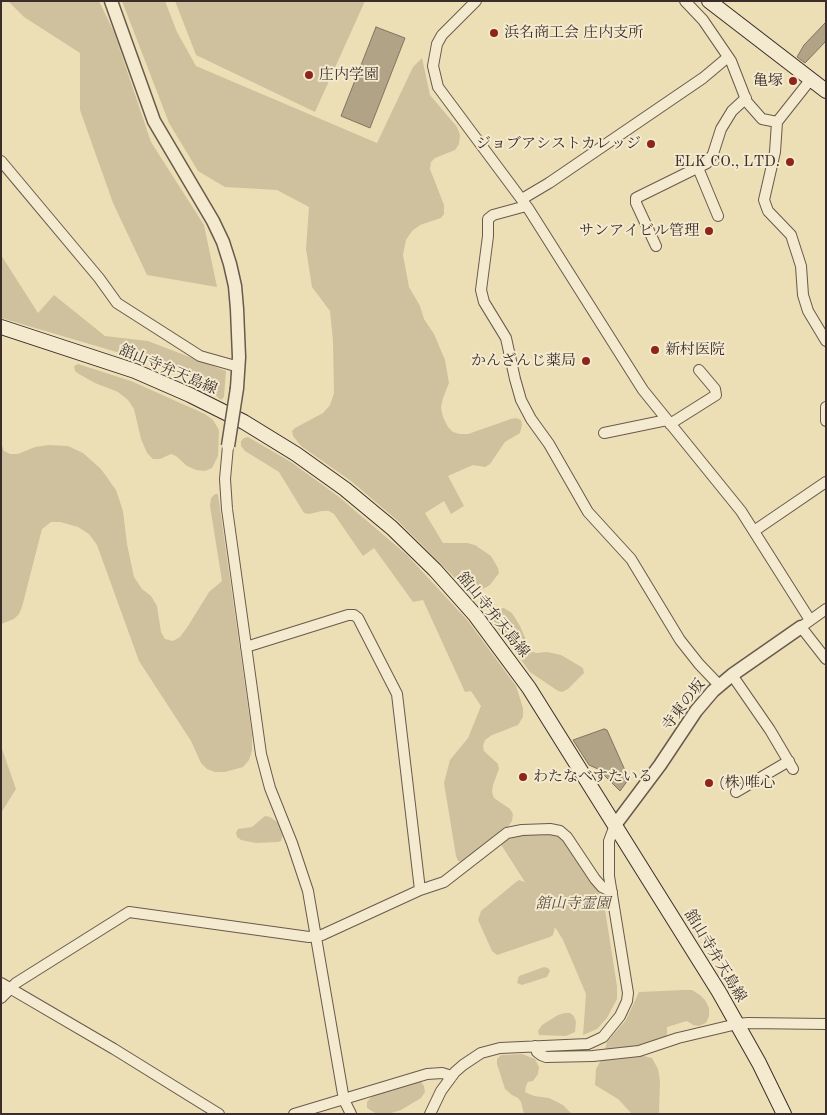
<!DOCTYPE html>
<html>
<head>
<meta charset="utf-8">
<style>
	body { margin:0 }
	#map { position:relative; width:827px; height:1115px; overflow:hidden; background:#eddfb5; font-family:"Old Standard TT",serif }
	canvas { display:block }
	.frame { position:absolute; inset:0; border:2px solid #3b2e2a; pointer-events:none }
</style>
</head>
<body>
<div id="map">
<canvas width="827" height="1115"></canvas>
<div class="frame"></div>
</div>
<script>
const ctx = document.querySelector('canvas').getContext('2d');
ctx.lineJoin = 'round';
function paint(path, color) {
  ctx.fillStyle = color;
  ctx.fill(path, 'evenodd');
}
function shape(rows) {
  const path = new Path2D();
  for (const r of rows) {
    path.moveTo(r[0], r[1]);
    for (let i = 2; i < r.length; i += 2) path.lineTo(r[i], r[i + 1]);
  }
  return path;
}
function strokePath(path, color, width, dash) {
  ctx.strokeStyle = color;
  ctx.lineWidth = width;
  ctx.lineCap = dash ? 'butt' : 'round';
  ctx.setLineDash(dash || []);
  ctx.stroke(path);
}
function write(font, color, halo, rows, align = 'center') {
  ctx.font = font + ' "Old Standard TT","Noto Serif JP",serif';
  ctx.lineWidth = 4;
  ctx.setLineDash([]);
  ctx.textBaseline = 'middle';
  ctx.strokeStyle = halo;
  ctx.fillStyle = color;
  for (const [text, x, y, turn = 0] of rows) {
    ctx.save();
    ctx.translate(x, y);
    ctx.rotate((+turn || 0) * Math.PI / 180);
    ctx.textAlign = isNaN(turn) ? turn : align;
    if (halo) ctx.strokeText(text, 0, 0);
    ctx.fillText(text, 0, 0);
    ctx.restore();
  }
}
const green = shape([
	[8,1,99,1,114,32,151,142,204,225,217,287,147,275,113,203,80,110,80,53,24,17],
	[122,1,165,1,177,32,196,66,377,143,413,67,422,58,430,95,457,127,460,135,459,144,455,150,435,158,431,162,430,169,444,205,444,214,441,218,420,225,412,231,406,240,403,255,409,287,420,306,424,319,434,334,445,360,449,383,443,398,441,408,443,417,448,427,453,432,460,434,468,434,511,419,516,418,521,420,522,425,520,433,505,442,490,464,485,467,473,465,448,476,464,506,451,514,444,501,425,513,443,543,467,543,475,545,491,556,498,568,499,573,490,585,483,589,476,591,463,586,398,521,351,481,301,446,293,436,292,431,295,428,323,413,330,405,334,393,333,341,330,311,312,287,306,249,309,207,277,190,225,187,198,171,169,123],
	[175,1,365,1,315,112,196,55],
	[1,255,38,313,54,295,105,336,148,341,226,371,224,397,221,400,199,381,171,368,1,318],
	[78,364,131,381,205,414,213,420,219,430,218,456,212,468,205,471,196,470,187,466,176,456,171,454,160,459,153,459,147,453,141,439,134,409,128,400,118,392,95,383,79,374,75,371,74,366],
	[248,437,291,462,339,497,407,555,468,621,516,686,523,708,523,717,518,725,492,735,485,740,483,746,484,751,498,764,499,769,493,785,492,792,494,798,510,809,513,814,512,821,506,830,462,862,458,861,456,856,444,783,450,760,468,738,481,706,471,691,465,692,423,600,413,602,374,548,363,556,334,514,329,511,322,511,309,514,304,513,279,472,245,451,241,446,241,441,244,438],
	[1,443,4,451,10,454,18,454,35,447,49,445,68,446,83,453,101,469,116,490,123,511,127,544,134,577,142,589,151,596,157,606,161,632,165,639,173,641,180,637,188,626,209,592,222,581,210,506,211,498,215,494,218,494,252,735,252,751,249,760,243,767,225,772,215,772,207,769,201,763,191,741,139,661,97,545,89,534,78,527,60,522,51,522,42,529,22,607,19,614,14,619,1,624],
	[504,608,512,613,520,626,531,651,536,653,547,652,561,655,583,668,584,673,568,689,562,692,558,691,530,672,494,623,494,613,497,609],
	[1,746,16,789,1,813],
	[265,816,270,817,277,822,283,834,281,841,278,842,256,843,241,840,237,837,236,833,238,829,252,827],
	[550,833,558,834,564,840,603,897,617,986,617,999,607,1018,597,1029,583,1035,586,994,563,940,555,927,553,935,550,937,497,955,492,951,478,920,481,911,516,882,519,880,525,882,500,843,515,834],
	[544,967,548,968,550,971,547,977,522,985,517,983,519,976],
	[684,990,692,990,700,995,705,1000,709,1008,709,1016,706,1023,699,1026,693,1025,687,1021,667,1027,667,1036,662,1039,638,1047,607,1050,605,1049,607,1042,626,1020,639,992],
	[565,1013,570,1013,574,1016,576,1022,575,1032,566,1036,539,1035,538,1031,542,1025,558,1015],
	[522,1054,535,1059,539,1067,538,1074,533,1081,528,1082,526,1086,525,1092,534,1096,549,1098,563,1105,572,1114,524,1114,521,1102,518,1098,512,1095,505,1089,497,1064,497,1059,501,1055],
	[640,1055,652,1058,658,1069,660,1081,659,1114,632,1114,618,1099,595,1085,596,1069,601,1060],
	[415,1082,421,1082,424,1086,425,1092,421,1098,401,1110,391,1113,377,1114,367,1108,367,1102,373,1095]
]);
const water = shape([
	[826,22,826,41,805,63,797,57,804,45,826,22],
	[376,27,405,38,370,128,341,116,376,27],
	[604,729,607,730,628,777,628,780,620,791,598,769,589,765,573,740,604,729]
]);
const minor = shape([
	[476,1,442,35,437,44,433,66,438,87,528,208,643,390,741,511,810,620],
	[685,1,703,20,731,61,747,102,762,119,777,122],
	[811,79,777,122,775,152,764,200,768,211,791,235,801,266,803,295,808,311,826,341],
	[1,161,99,278,117,303,200,356,239,367],
	[698,168,718,216],
	[522,199,549,183,703,78,728,57],
	[526,206,493,215,488,219,488,236,481,290,484,302,506,338,515,379,521,400,531,419,549,444,588,512,631,559,680,640,699,664,719,685],
	[656,246,636,203,636,198,707,163,713,154,721,129,732,111,746,98],
	[826,407,826,421],
	[670,424,716,395,715,389,699,370],
	[604,433,667,420],
	[228,446,225,479,227,509,261,754,270,788,292,843,308,891,344,1100,351,1114],
	[754,531,826,482],
	[826,609,801,627,826,659],
	[732,675,770,730,793,769],
	[736,792,789,761],
	[420,890,444,882,507,833,522,830,550,829,560,831,567,837,595,879,602,887,612,892],
	[1,983,114,1049,219,1114],
	[1,998,16,983,129,912,309,937,322,935,420,890,397,694,358,618,354,615,348,615,246,647],
	[535,1046,537,1052,541,1055,546,1057,593,1056,639,1051,678,1038,737,1024,748,1023,826,1024],
	[294,1114,427,1074,442,1073,452,1076],
	[430,1114,441,1091,455,1072,463,1065,481,1053,500,1048,588,1044,603,1037,620,1016,627,1001,628,993,609,876,609,841,615,825]
]);
const tertiary = shape([
	[111,1,154,121,213,221,223,242,230,264,235,286,237,309,239,357,237,388],
	[615,825,660,765,696,711,713,691,732,675,801,627]
]);
const secondary = shape([
	[709,1,826,91],
	[1,327,135,371,190,395,244,422,296,454,345,489,392,528,435,570,475,615,529,688,719,992,759,1063,784,1114]
]);
const tertiaryBridge = shape([
	[228,446,237,388]
]);
const markers = [
	[494,33,5,"#8f2418"],
	[309,75,5,"#8f2418"],
	[793,81,5,"#8f2418"],
	[651,144,5,"#8f2418"],
	[790,162,5,"#8f2418"],
	[709,231,5,"#8f2418"],
	[655,350,5,"#8f2418"],
	[586,361,5,"#8f2418"],
	[523,777,5,"#8f2418"],
	[709,783,5,"#8f2418"]
];
const poiNames = [
	["浜名商工会 庄内支所",504,33],
	["庄内学園",319,75],
	["亀塚",783,81,"right"],
	["ジョブアシストカレッジ",641,144,"right"],
	["ELK CO., LTD.",780,162,"right"],
	["サンアイビル管理",699,231,"right"],
	["新村医院",665,350],
	["かんざんじ薬局",576,361,"right"],
	["わたなべすたいる",533,777],
	["(株)唯心",719,783]
];
const streetNames = [
	["舘山寺弁天島線",168,370,23],
	["舘山寺弁天島線",493,615,51],
	["寺東の坂",684,705,-53],
	["舘山寺弁天島線",715,956,59]
];
const parkNames = [
	["舘山寺霊園",573,904]
];
paint(green, '#cfc19d');
paint(water, '#b0a386');
strokePath(water, '#817461', 1);
strokePath(minor, '#685a4d', 12);
strokePath(tertiary, '#685a4d', 15);
strokePath(secondary, '#3b2e2a', 16);
strokePath(minor, '#f3eacf', 10);
strokePath(tertiary, '#f3eacf', 12);
strokePath(secondary, '#f3eacf', 14);
strokePath(tertiaryBridge, '#685a4d', 15, []);
strokePath(tertiaryBridge, '#f3eacf', 12);
for (const [x, y, r, color] of markers) {
  const dot = new Path2D();
  dot.arc(x, y, r, 0, 2 * Math.PI);
  ctx.fillStyle = color;
  ctx.fill(dot);
  strokePath(dot, '#f3eacf', 2);
}
write('15px', '#3b2e2a', '#f3eacf', poiNames, 'left');
write('15px', '#3b2e2a', '#f3eacf', streetNames);
write('italic 15px', '#594b41', '#f3eacf', parkNames);
</script>
</body>
</html>
